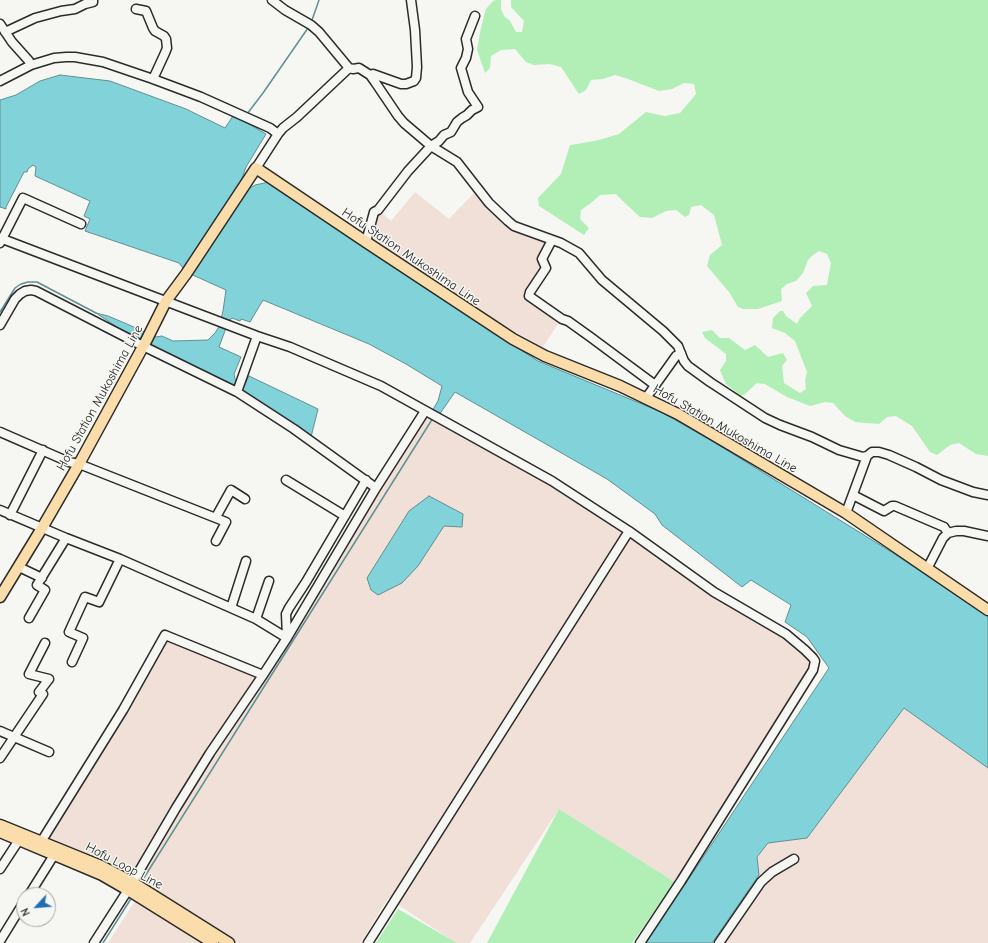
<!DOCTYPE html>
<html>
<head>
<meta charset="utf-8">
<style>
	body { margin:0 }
	#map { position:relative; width:988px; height:943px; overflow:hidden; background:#f6f6f2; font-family:"Comic Neue",sans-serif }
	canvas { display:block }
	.north { position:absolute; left:16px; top:887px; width:40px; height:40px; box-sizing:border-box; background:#f6f6f2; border:1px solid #a5a5a2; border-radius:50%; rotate:244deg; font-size:11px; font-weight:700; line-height:16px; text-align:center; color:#2b2b2b }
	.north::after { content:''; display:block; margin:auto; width:14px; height:18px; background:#1f6fb2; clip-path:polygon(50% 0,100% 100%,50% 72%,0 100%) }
</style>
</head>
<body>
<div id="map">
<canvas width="988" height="943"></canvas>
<div class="north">N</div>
</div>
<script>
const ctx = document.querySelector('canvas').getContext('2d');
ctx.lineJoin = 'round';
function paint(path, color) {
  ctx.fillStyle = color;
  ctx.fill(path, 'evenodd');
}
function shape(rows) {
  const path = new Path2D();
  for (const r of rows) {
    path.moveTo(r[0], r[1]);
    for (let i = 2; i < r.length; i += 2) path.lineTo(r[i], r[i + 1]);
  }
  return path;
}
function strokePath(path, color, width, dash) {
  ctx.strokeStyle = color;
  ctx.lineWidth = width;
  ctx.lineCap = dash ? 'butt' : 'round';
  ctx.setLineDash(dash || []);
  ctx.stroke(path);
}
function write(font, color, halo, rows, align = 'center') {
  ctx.font = font + ' "Comic Neue",sans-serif';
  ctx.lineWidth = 3;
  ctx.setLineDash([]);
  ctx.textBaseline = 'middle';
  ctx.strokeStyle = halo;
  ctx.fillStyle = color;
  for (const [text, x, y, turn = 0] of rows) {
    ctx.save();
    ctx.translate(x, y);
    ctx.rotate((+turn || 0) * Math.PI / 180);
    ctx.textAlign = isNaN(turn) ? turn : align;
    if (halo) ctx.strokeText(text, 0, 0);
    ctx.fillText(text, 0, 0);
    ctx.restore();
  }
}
const built = shape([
	[476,191,494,214,504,223,517,229,550,242,544,269,525,296,560,321,543,347,490,318,374,239,379,211,391,221,415,192,449,219],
	[425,411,552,481,714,592,786,634,815,661,776,728,675,882,559,809,470,943,456,943,388,898,361,943,238,943,145,885,139,879,110,862,50,839,48,835,165,635,263,675],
	[905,707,988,768,988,943,712,943,759,875,757,857,768,843,807,838],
	[135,901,204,943,108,943]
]);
const green = shape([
	[496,0,501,0,501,9,504,16,510,21,516,32,522,32,524,21,511,7,511,0,988,0,988,456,976,454,959,443,950,445,937,455,930,452,912,426,896,416,887,417,879,424,855,422,845,416,833,403,825,402,810,406,787,397,765,384,757,383,745,394,741,396,726,384,720,370,726,361,726,354,705,338,702,332,712,330,720,338,729,338,745,350,755,345,768,357,783,353,787,360,782,366,784,383,800,393,806,389,805,381,807,372,795,341,785,333,772,328,773,318,780,311,783,311,786,316,797,324,800,318,812,306,806,293,813,286,827,285,831,263,827,254,819,251,813,255,808,260,803,273,796,281,787,284,781,289,782,301,758,309,743,309,738,307,729,292,707,266,710,255,722,245,714,215,701,205,691,207,689,215,685,217,676,210,666,211,652,218,640,217,625,203,616,194,600,195,591,203,581,210,580,219,589,228,584,235,539,206,538,198,561,174,570,145,583,143,599,140,619,134,646,112,665,116,680,113,696,94,694,84,684,83,672,89,659,91,628,79,615,75,603,79,591,80,586,90,579,94,561,67,550,64,534,65,526,62,515,49,501,50,491,56,490,68,485,73,477,50,481,28,486,9,493,1],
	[559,809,675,882,632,943,487,943],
	[398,909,457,943,376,943]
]);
const water = shape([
	[60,75,110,81,186,109,225,128,233,116,242,120,266,134,246,167,240,184,247,190,255,185,269,182,483,326,538,361,661,412,712,441,893,553,988,617,988,768,904,708,807,838,768,843,757,857,759,875,712,943,646,943,829,668,807,637,785,622,791,605,751,580,742,587,662,525,655,514,607,479,455,392,439,415,432,411,438,401,442,386,406,364,369,344,263,300,250,322,241,319,240,321,232,318,229,321,221,319,223,311,226,290,186,272,179,263,85,231,90,219,84,216,90,201,35,176,36,167,33,165,28,169,27,172,24,172,6,207,6,209,0,207,0,100,16,95,40,81,60,75],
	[96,313,108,316,127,324,156,337,162,336,173,341,208,340,215,333,220,325,226,328,219,347,241,357,234,374,235,379,238,384,236,387,201,370,123,331,96,313],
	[249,376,318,409,311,437,242,390,249,376],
	[429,496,463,514,462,527,444,526,418,566,402,583,378,595,371,590,367,578,409,511,429,496]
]);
const stream = shape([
	[311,23,319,0],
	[247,114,263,93,308,28],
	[0,312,15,288,21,284,28,282,37,282,96,313],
	[140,884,433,418],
	[103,943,132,897]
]);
const minor = shape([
	[272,0,285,10,311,25,319,32,349,68,353,69,359,68,370,75,375,82,398,116,404,123,431,146,457,162,489,203,508,221,514,226,561,243,579,253,602,280,663,331,678,346,684,361,688,366,710,382,765,418,780,425,812,437,839,450,863,457,867,456,872,452,879,452,889,455,916,467,941,480,973,492,988,495],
	[136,9,146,11,153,28,155,31,164,36,166,39,167,48,165,53,153,79],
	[0,24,12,42,29,61,31,65],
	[5,32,35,18,61,11,75,9,85,4,93,2,93,0],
	[370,75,373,74,401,84,406,84,414,81,416,78,417,67,415,30,411,0],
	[0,81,31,65,54,58,66,57,75,57,103,62,153,79,201,97,270,128,278,134],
	[256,168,278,134,283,128,297,117,349,68],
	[0,238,257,336,290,347,381,386,552,481,629,531,714,592,786,634,805,650,813,658,815,661,813,670,681,881,640,943],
	[552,240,542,259,546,268,530,292,529,296,562,319,568,321,589,336,655,385],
	[366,242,374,212,378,210,408,171,431,146,439,141,444,135,451,132,457,122,462,118,467,115,472,110,478,107,468,92,461,68,466,58,468,49,466,39,475,16],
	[0,243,23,198,81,224],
	[0,325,15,299,20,294,25,291,31,290,36,291,143,346,237,392,294,429,376,488],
	[237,392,257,336],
	[646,398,676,356,681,353],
	[0,432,69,462,79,464,226,522,216,541],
	[286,480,345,516],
	[853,495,884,511,892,506,895,506,944,527,948,533],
	[0,510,66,538,120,559,256,619,287,638],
	[846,513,867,456],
	[10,515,43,450],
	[216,517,231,490,245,499],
	[19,567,42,578],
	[927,569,943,538,948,533,956,531,964,531,988,536],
	[231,608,246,561],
	[29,618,45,590,37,585,66,538],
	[256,619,269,581],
	[287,637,286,614,289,608,306,582,366,480],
	[72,662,83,638,69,632,85,597,99,602,120,559],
	[0,731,49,752],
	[0,758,43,694,39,692,49,679,29,674,45,643],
	[41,842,123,710,165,635,263,675],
	[0,869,19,840],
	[29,895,54,855],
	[0,941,24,902],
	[94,943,128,890,176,808,210,753,263,675,287,638,376,488,425,411],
	[368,943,629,531],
	[719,943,761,882,772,872,794,859]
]);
const major = shape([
	[0,597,42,528,79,464,145,343,166,301,186,274,256,168,366,242,513,339,545,356,620,386,678,414,846,513,988,610],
	[0,825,101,866,132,882,229,943],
	[0,832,102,875,128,890,213,943]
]);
const streetNames = [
	["Hofu Station Mukoshima Line",411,257,34],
	["Hofu Station Mukoshima Line",100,398,-61],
	["Hofu Station Mukoshima Line",725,429,30],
	["Hofu Loop Line",124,866,28]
];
paint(built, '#f0e0d7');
paint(green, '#b1efb6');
paint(water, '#82d3d9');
strokePath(water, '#5f9093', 1);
strokePath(stream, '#5f9093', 1.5);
strokePath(minor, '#2b2b2b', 11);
strokePath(major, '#2b2b2b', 13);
strokePath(minor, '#f6f6f2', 8);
strokePath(major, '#fbddab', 10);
write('13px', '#2b2b2b', '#f6f6f2', streetNames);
</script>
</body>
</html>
